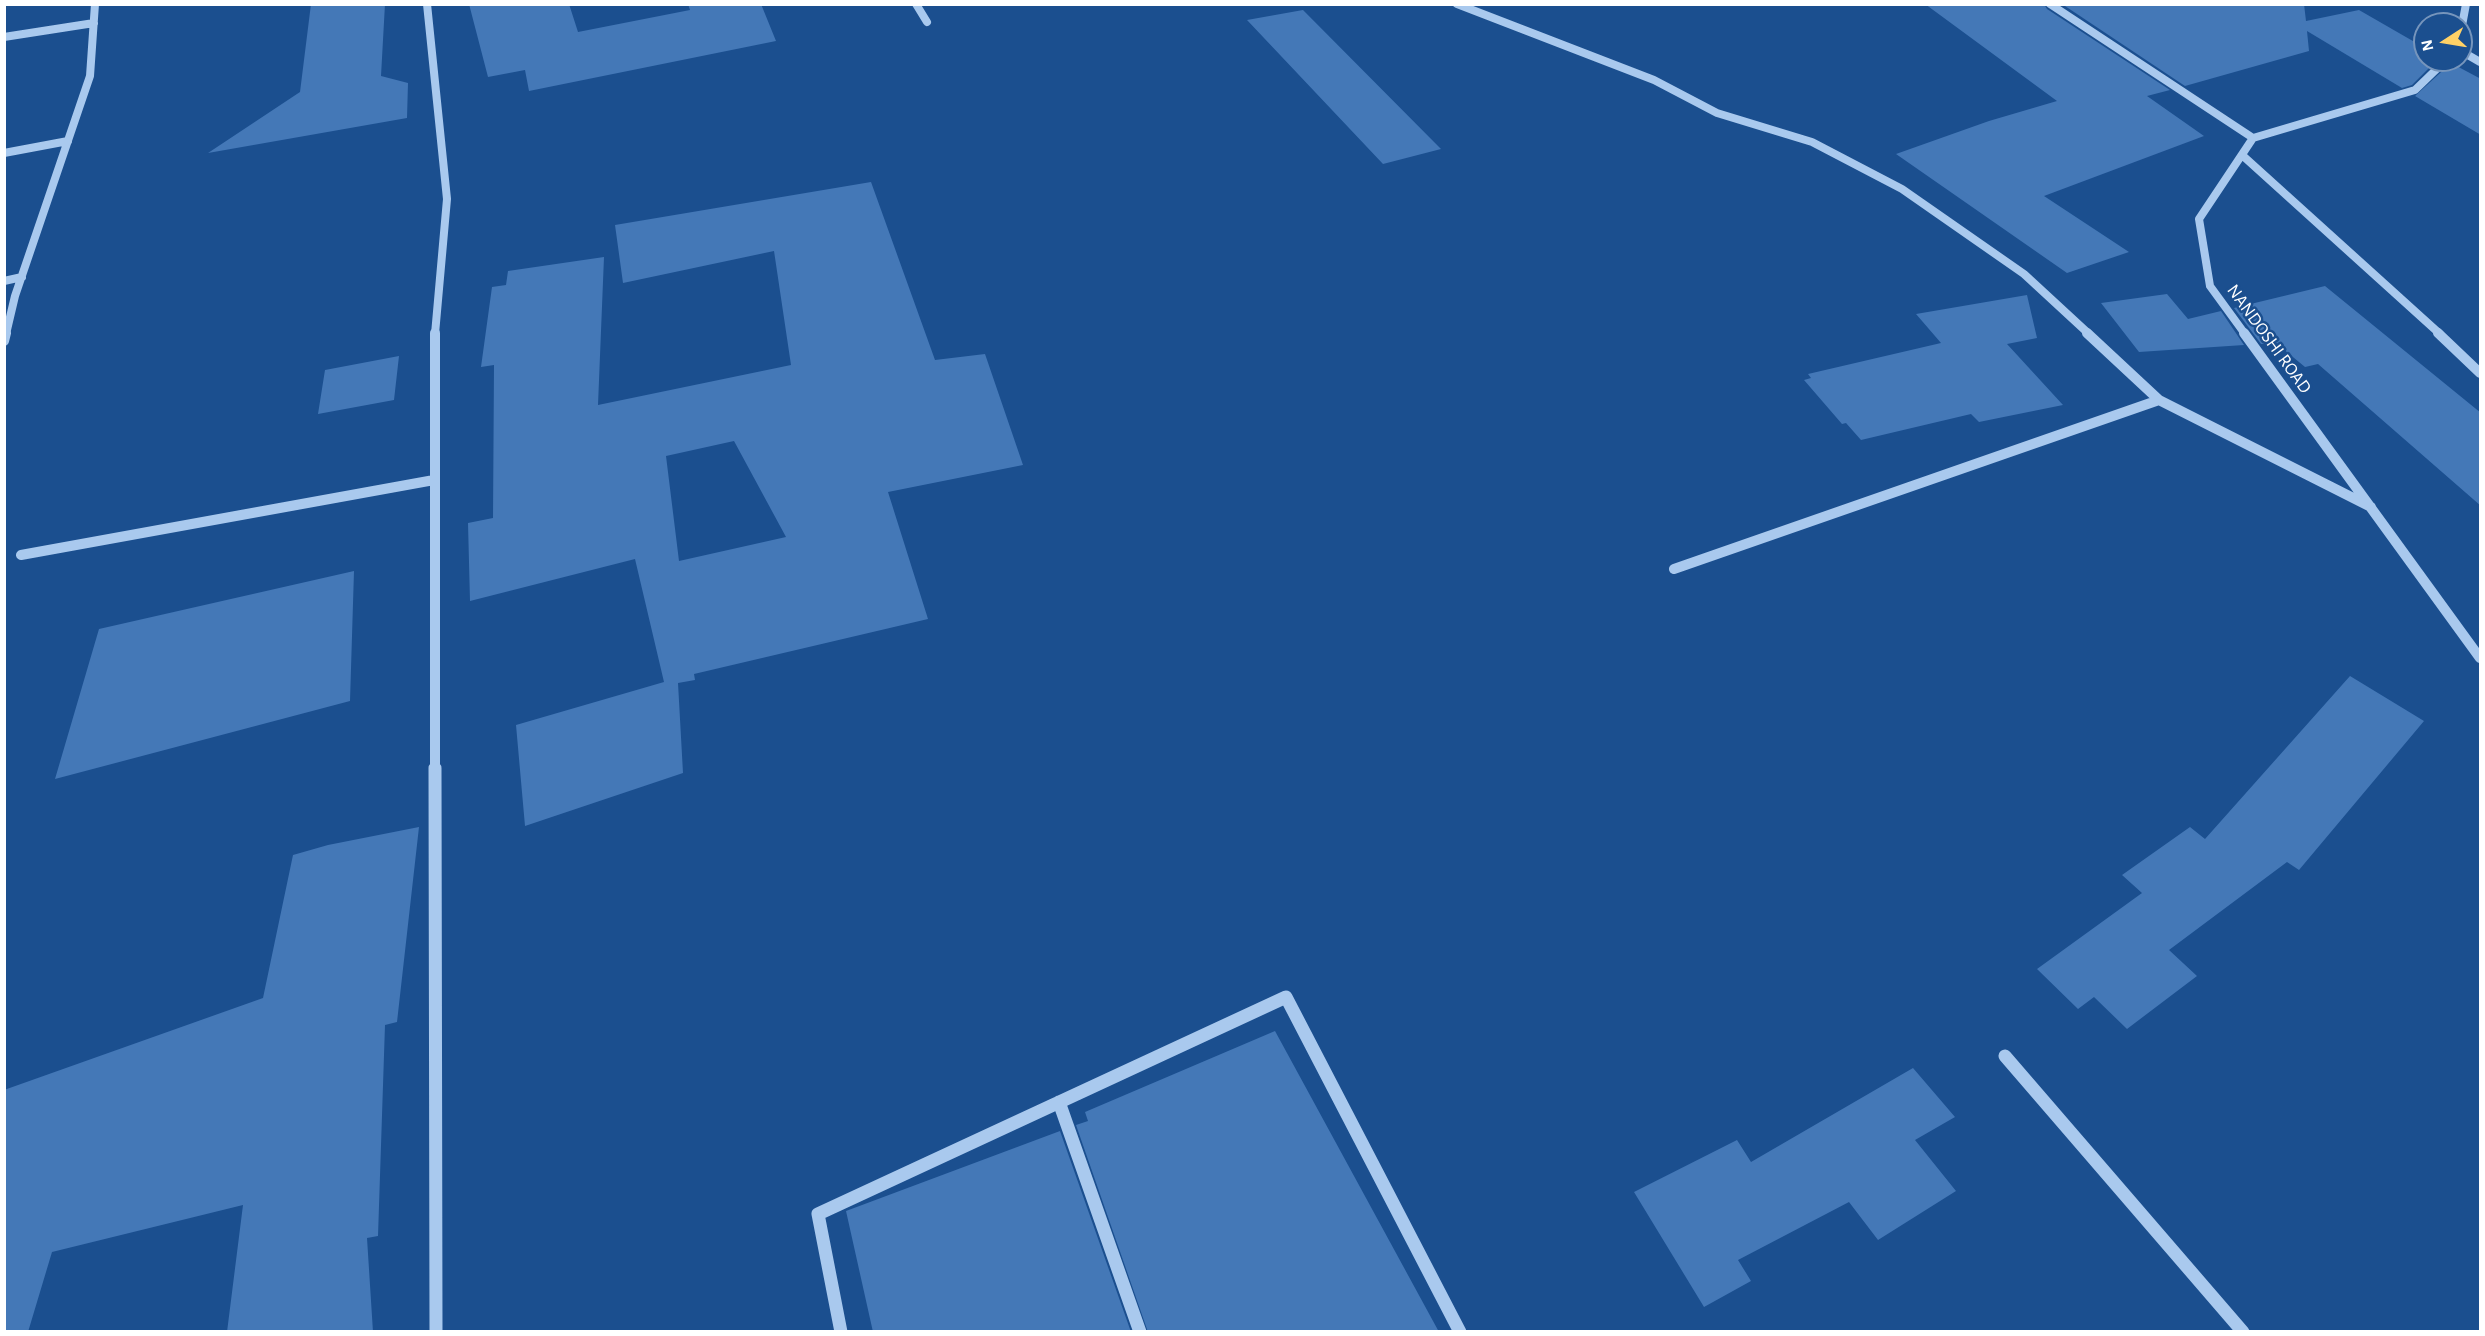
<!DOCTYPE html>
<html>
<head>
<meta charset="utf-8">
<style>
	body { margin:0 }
	#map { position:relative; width:2485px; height:1336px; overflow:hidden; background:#1b4f8f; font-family:"Alegreya Sans",sans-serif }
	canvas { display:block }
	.frame { position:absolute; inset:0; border:6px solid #fff; pointer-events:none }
	.north { position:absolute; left:2413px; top:12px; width:60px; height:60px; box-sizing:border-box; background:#1b4f8f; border:2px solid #7695bc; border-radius:50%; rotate:258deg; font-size:16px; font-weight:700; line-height:24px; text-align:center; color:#fff }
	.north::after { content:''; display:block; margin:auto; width:21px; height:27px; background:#ffd166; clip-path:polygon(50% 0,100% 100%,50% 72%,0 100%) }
</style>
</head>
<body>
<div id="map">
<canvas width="2485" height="1336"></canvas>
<div class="frame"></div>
<div class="north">N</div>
</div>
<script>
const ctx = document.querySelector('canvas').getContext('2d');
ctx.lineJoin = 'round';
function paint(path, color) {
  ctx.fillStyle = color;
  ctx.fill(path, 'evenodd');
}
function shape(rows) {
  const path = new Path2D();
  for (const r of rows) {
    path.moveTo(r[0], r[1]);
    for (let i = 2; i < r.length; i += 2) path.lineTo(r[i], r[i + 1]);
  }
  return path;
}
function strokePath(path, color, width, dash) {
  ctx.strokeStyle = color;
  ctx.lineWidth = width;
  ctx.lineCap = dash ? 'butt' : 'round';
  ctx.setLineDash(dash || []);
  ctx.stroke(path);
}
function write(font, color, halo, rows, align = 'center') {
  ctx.font = font + ' "Alegreya Sans",sans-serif';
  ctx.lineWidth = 5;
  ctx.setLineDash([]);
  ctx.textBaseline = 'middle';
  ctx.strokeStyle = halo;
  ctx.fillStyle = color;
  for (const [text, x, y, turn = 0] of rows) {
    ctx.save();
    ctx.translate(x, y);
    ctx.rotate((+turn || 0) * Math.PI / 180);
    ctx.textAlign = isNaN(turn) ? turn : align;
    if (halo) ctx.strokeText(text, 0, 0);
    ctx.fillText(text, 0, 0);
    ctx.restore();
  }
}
const building = shape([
	[311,4,385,4,381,76,408,83,407,118,208,153,300,92],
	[469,4,569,4,578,32,690,10,688,4,761,4,776,41,529,91,525,70,488,77],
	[1925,4,2044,4,2047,9,2170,90,2147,96,2204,136,2044,196,2129,252,2067,273,1896,154,1989,121,2057,101],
	[2062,4,2304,4,2306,21,2359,10,2425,48,2425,60,2437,60,2412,85,2402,88,2307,31,2309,51,2185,86],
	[1303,10,1441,149,1383,164,1247,20],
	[2451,63,2481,79,2481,135,2415,96],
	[871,182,935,360,985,354,1023,465,888,492,928,619,694,674,695,680,678,683,683,773,525,826,516,725,664,682,635,559,470,601,468,523,493,518,494,365,481,367,492,287,506,285,508,271,604,257,598,405,791,365,774,251,623,283,615,225],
	[734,441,786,537,679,561,666,456],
	[2325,286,2481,413,2481,506,2318,364,2305,367,2276,343,2261,344,2234,308],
	[2167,294,2188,319,2221,311,2244,345,2139,352,2101,303],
	[2027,295,2037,338,2007,344,2063,405,1979,422,1971,414,1861,440,1846,423,1842,424,1804,380,1811,378,1808,374,1941,343,1916,314],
	[399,356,394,400,318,414,325,370],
	[354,571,350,701,55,779,99,629],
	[2350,676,2424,721,2299,870,2287,862,2169,950,2197,976,2127,1029,2094,997,2078,1009,2037,969,2142,893,2122,875,2190,827,2205,839],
	[419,827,397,1022,385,1025,378,1236,367,1238,373,1332,227,1332,243,1205,52,1252,28,1332,4,1332,4,1090,263,998,293,855,328,845],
	[1275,1031,1439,1332,1148,1332,1076,1125,1088,1121,1085,1112],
	[1913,1068,1955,1117,1915,1140,1956,1191,1878,1240,1849,1202,1738,1260,1751,1281,1704,1307,1634,1192,1737,1140,1751,1162],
	[1060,1131,1131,1332,873,1332,846,1211]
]);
const minorFar2 = shape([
	[427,4,447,199,435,334],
	[916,4,927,22],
	[1457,4,1654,80,1717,113,1812,142,1902,189,2024,274,2089,334],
	[2050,4,2253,138],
	[2461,31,2466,4],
	[4,37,94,23],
	[2461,51,2480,62],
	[4,153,68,141],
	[2242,155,2440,334],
	[4,281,22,277],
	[6,334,15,296,90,76,95,4],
	[2245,334,2210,286,2199,219,2253,138,2415,90,2446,60]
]);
const minorFar1 = shape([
	[2087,333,2159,400,2371,507],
	[2244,333,2480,658],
	[2438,333,2480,373],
	[4,341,6,333],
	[21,555,434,480],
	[1674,569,2159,400],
	[435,769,435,333]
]);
const minor = shape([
	[435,768,436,1332],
	[2005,1056,2243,1332],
	[1059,1102,1140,1332],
	[841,1332,818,1214,1286,997,1460,1332]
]);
const streetNames = [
	["NANDOSHI ROAD",2269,339,54]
];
paint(building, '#4478b7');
strokePath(minorFar2, '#a9c9ee', 8);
strokePath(minorFar1, '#a9c9ee', 10);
strokePath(minor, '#a9c9ee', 13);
write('18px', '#fff', '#1b4f8f', streetNames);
</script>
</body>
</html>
